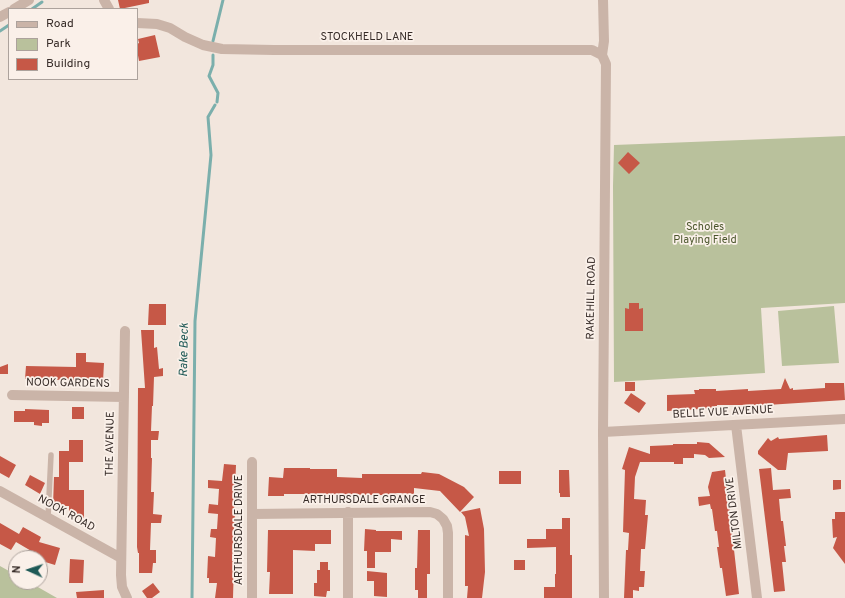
<!DOCTYPE html>
<html>
<head>
<meta charset="utf-8">
<style>
	body { margin:0 }
	#map { position:relative; width:845px; height:598px; overflow:hidden; background:#f2e6dd; font-family:Overpass,sans-serif }
	canvas { display:block }
	.legend { position:absolute; left:8px; top:8px; width:130px; height:72px; box-sizing:border-box; background:#faf0e9; border:1px solid #aca29c; margin:0; padding:5px 7px; list-style:none; font-size:12px; color:#372c28 }
	.legend li { display:flex; align-items:center; gap:8px; height:20px }
	.legend b { width:20px; border:1px solid #aca29c }
	.north { position:absolute; left:8px; top:550px; width:40px; height:40px; box-sizing:border-box; background:#faf0e9; border:1px solid #aca29c; border-radius:50%; rotate:273deg; font-size:11px; font-weight:700; line-height:16px; text-align:center; color:#372c28 }
	.north::after { content:''; display:block; margin:auto; width:14px; height:18px; background:#1e5956; clip-path:polygon(50% 0,100% 100%,50% 72%,0 100%) }
</style>
</head>
<body>
<div id="map">
<canvas width="845" height="598"></canvas>
<ul class="legend">
<li><b style="height:5px;background:#cab4a8"></b>Road</li>
<li><b style="height:11px;background:#b9c19c"></b>Park</li>
<li><b style="height:11px;background:#c65847"></b>Building</li>
</ul>
<div class="north">N</div>
</div>
<script>
const ctx = document.querySelector('canvas').getContext('2d');
ctx.lineJoin = 'round';
function paint(path, color) {
  ctx.fillStyle = color;
  ctx.fill(path, 'evenodd');
}
function shape(rows) {
  const path = new Path2D();
  for (const r of rows) {
    path.moveTo(r[0], r[1]);
    for (let i = 2; i < r.length; i += 2) path.lineTo(r[i], r[i + 1]);
  }
  return path;
}
function strokePath(path, color, width, dash) {
  ctx.strokeStyle = color;
  ctx.lineWidth = width;
  ctx.lineCap = dash ? 'butt' : 'round';
  ctx.setLineDash(dash || []);
  ctx.stroke(path);
}
function write(font, color, halo, rows, align = 'center') {
  ctx.font = font + ' Overpass,sans-serif';
  ctx.lineWidth = 3.5;
  ctx.setLineDash([]);
  ctx.textBaseline = 'middle';
  ctx.strokeStyle = halo;
  ctx.fillStyle = color;
  for (const [text, x, y, turn = 0] of rows) {
    ctx.save();
    ctx.translate(x, y);
    ctx.rotate((+turn || 0) * Math.PI / 180);
    ctx.textAlign = isNaN(turn) ? turn : align;
    if (halo) ctx.strokeText(text, 0, 0);
    ctx.fillText(text, 0, 0);
    ctx.restore();
  }
}
const green = shape([
	[845,136,845,303,761,308,765,373,614,382,613,186,614,145],
	[834,306,839,363,782,366,778,311],
	[0,566,16,575,16,582,29,582,57,598,0,598]
]);
const stream = shape([
	[32,9,42,2],
	[0,31,9,25],
	[213,41,223,0],
	[213,55,213,65,209,76,218,93,217,102],
	[192,598,195,321,211,155,208,117,215,105]
]);
const building = shape([
	[118,0,149,0,149,3,120,9],
	[155,35,160,57,139,61,137,50,137,44,139,43,138,39],
	[628,152,640,163,629,174,618,163],
	[629,303,639,303,639,309,643,308,643,331,625,331,625,308,629,309],
	[149,304,166,304,166,325,148,325],
	[141,330,154,330,154,348,157,347,159,369,163,368,163,376,154,377,153,406,152,406,151,431,159,431,158,440,151,440,151,458,152,458,151,492,154,492,153,514,162,515,161,523,151,523,150,550,156,550,156,563,153,563,152,573,139,573,139,553,138,553,137,547,138,388,145,388],
	[76,353,86,353,86,362,104,363,103,381,25,379,26,366,76,367],
	[8,364,8,374,0,374,0,367],
	[785,378,790,389,793,388,793,390,825,388,825,383,844,383,845,400,767,405,717,405,717,408,667,411,667,395,695,394,694,390,699,390,699,389,716,389,716,391,748,389,748,391,781,389],
	[625,382,635,382,635,391,625,391],
	[631,393,646,403,639,413,624,403],
	[72,407,84,407,84,419,72,419],
	[25,409,49,410,49,423,42,423,42,426,34,425,34,422,14,422,14,411,25,411],
	[827,435,828,451,788,453,786,470,778,470,758,454,758,451,768,438,771,441,778,437,779,439],
	[69,440,83,440,83,462,69,462,69,490,84,490,84,518,72,518,72,513,69,512,69,506,53,506,54,477,59,477,59,451,69,451],
	[697,442,709,443,725,457,709,458,705,455,694,454,694,458,683,458,683,464,674,464,674,462,640,462,635,477,634,499,646,500,645,515,648,515,645,549,641,549,640,571,645,571,644,587,639,587,639,591,633,590,633,598,624,598,626,550,628,550,629,533,623,532,625,470,622,469,629,447,650,454,650,446,673,445,673,444,697,444],
	[0,456,16,465,9,478,0,473],
	[224,464,236,465,234,513,235,513,232,561,234,561,233,598,215,598,217,583,209,583,209,578,207,578,208,556,215,557,216,538,210,537,211,529,217,529,218,514,208,513,209,504,218,505,219,489,208,488,208,480,222,481],
	[284,468,310,468,310,469,337,469,337,477,362,478,362,474,421,474,422,472,439,474,464,487,474,497,460,512,440,491,414,488,414,494,397,493,393,494,393,497,382,496,382,495,378,495,329,494,284,494,284,496,268,496,269,477,283,478],
	[771,468,773,490,790,489,791,498,779,499,781,521,783,521,786,546,784,546,786,562,782,562,785,591,774,592,759,469],
	[559,470,569,470,570,497,560,497,560,493,559,493],
	[725,470,739,594,726,596,722,568,720,568,717,547,719,547,717,531,715,531,712,509,711,509,710,504,699,506,698,497,710,496,708,487,712,472],
	[499,471,521,471,521,484,499,484],
	[30,475,45,483,40,494,25,485],
	[833,480,841,480,841,489,833,490],
	[480,508,484,529,485,572,482,598,467,598,468,586,465,586,465,535,469,536,465,517,461,512],
	[835,512,845,512,845,564,833,548,837,537,833,538,832,519,835,519],
	[562,518,570,518,570,555,572,555,572,598,544,598,544,587,555,587,555,574,556,574,556,547,527,548,527,539,546,539,546,529,562,529],
	[0,523,19,534,23,527,41,537,39,542,60,548,55,565,42,561,43,558,30,558,33,552,16,542,11,550,0,544],
	[365,529,376,530,376,531,402,531,402,540,391,539,391,552,375,552,375,568,367,568,367,551,364,551],
	[268,530,331,530,331,544,315,544,315,551,293,550,293,594,269,594,270,572,267,572],
	[418,530,430,530,430,574,427,574,427,598,418,598,418,590,415,590,415,568,417,568],
	[70,559,84,560,83,583,69,583],
	[514,560,525,560,525,570,514,570],
	[320,562,328,562,328,570,330,570,330,591,327,591,326,597,314,596,314,583,317,583,317,570,320,570],
	[367,571,387,573,387,597,374,596,374,581,367,581],
	[153,583,160,592,152,598,147,598,142,591],
	[104,590,104,598,77,598,76,592]
]);
const lane = shape([
	[48,517,51,455]
]);
const street = shape([
	[104,0,109,9],
	[603,0,604,41,602,55,606,64,603,432,604,598],
	[14,9,29,0],
	[0,17,9,12],
	[137,23,157,24,170,28,185,37,203,45,222,49,274,50,592,50,602,55],
	[125,331,121,575,122,587,127,598],
	[12,395,124,397],
	[736,425,757,598],
	[603,432,845,419],
	[0,491,121,558],
	[252,514,430,512,437,514,443,519,447,526,448,533,448,598],
	[252,598,252,462],
	[348,598,348,512]
]);
const streetNames = [
	["STOCKHELD LANE",367,38],
	["RAKEHILL ROAD",592,298,-89],
	["NOOK GARDENS",68,384,1],
	["BELLE VUE AVENUE",723,413,-3],
	["THE AVENUE",111,444,-89],
	["ARTHURSDALE GRANGE",364,501],
	["MILTON DRIVE",735,513,-97],
	["NOOK ROAD",66,514,29],
	["ARTHURSDALE DRIVE",240,530,-90]
];
const parkNames = [
	["Scholes",705,228],
	["Playing Field",705,241]
];
const waterNames = [
	["Rake Beck",185,350,-89]
];
paint(green, '#b9c19c');
strokePath(stream, '#7bafac', 3);
paint(building, '#c65847');
strokePath(lane, '#cab4a8', 5.5);
strokePath(street, '#cab4a8', 10);
write('11px', '#372c28', '#faf0e9', streetNames);
write('11px', '#4b562c', '#faf0e9', parkNames);
write('italic 12px', '#1e5956', '#faf0e9', waterNames);
</script>
</body>
</html>
